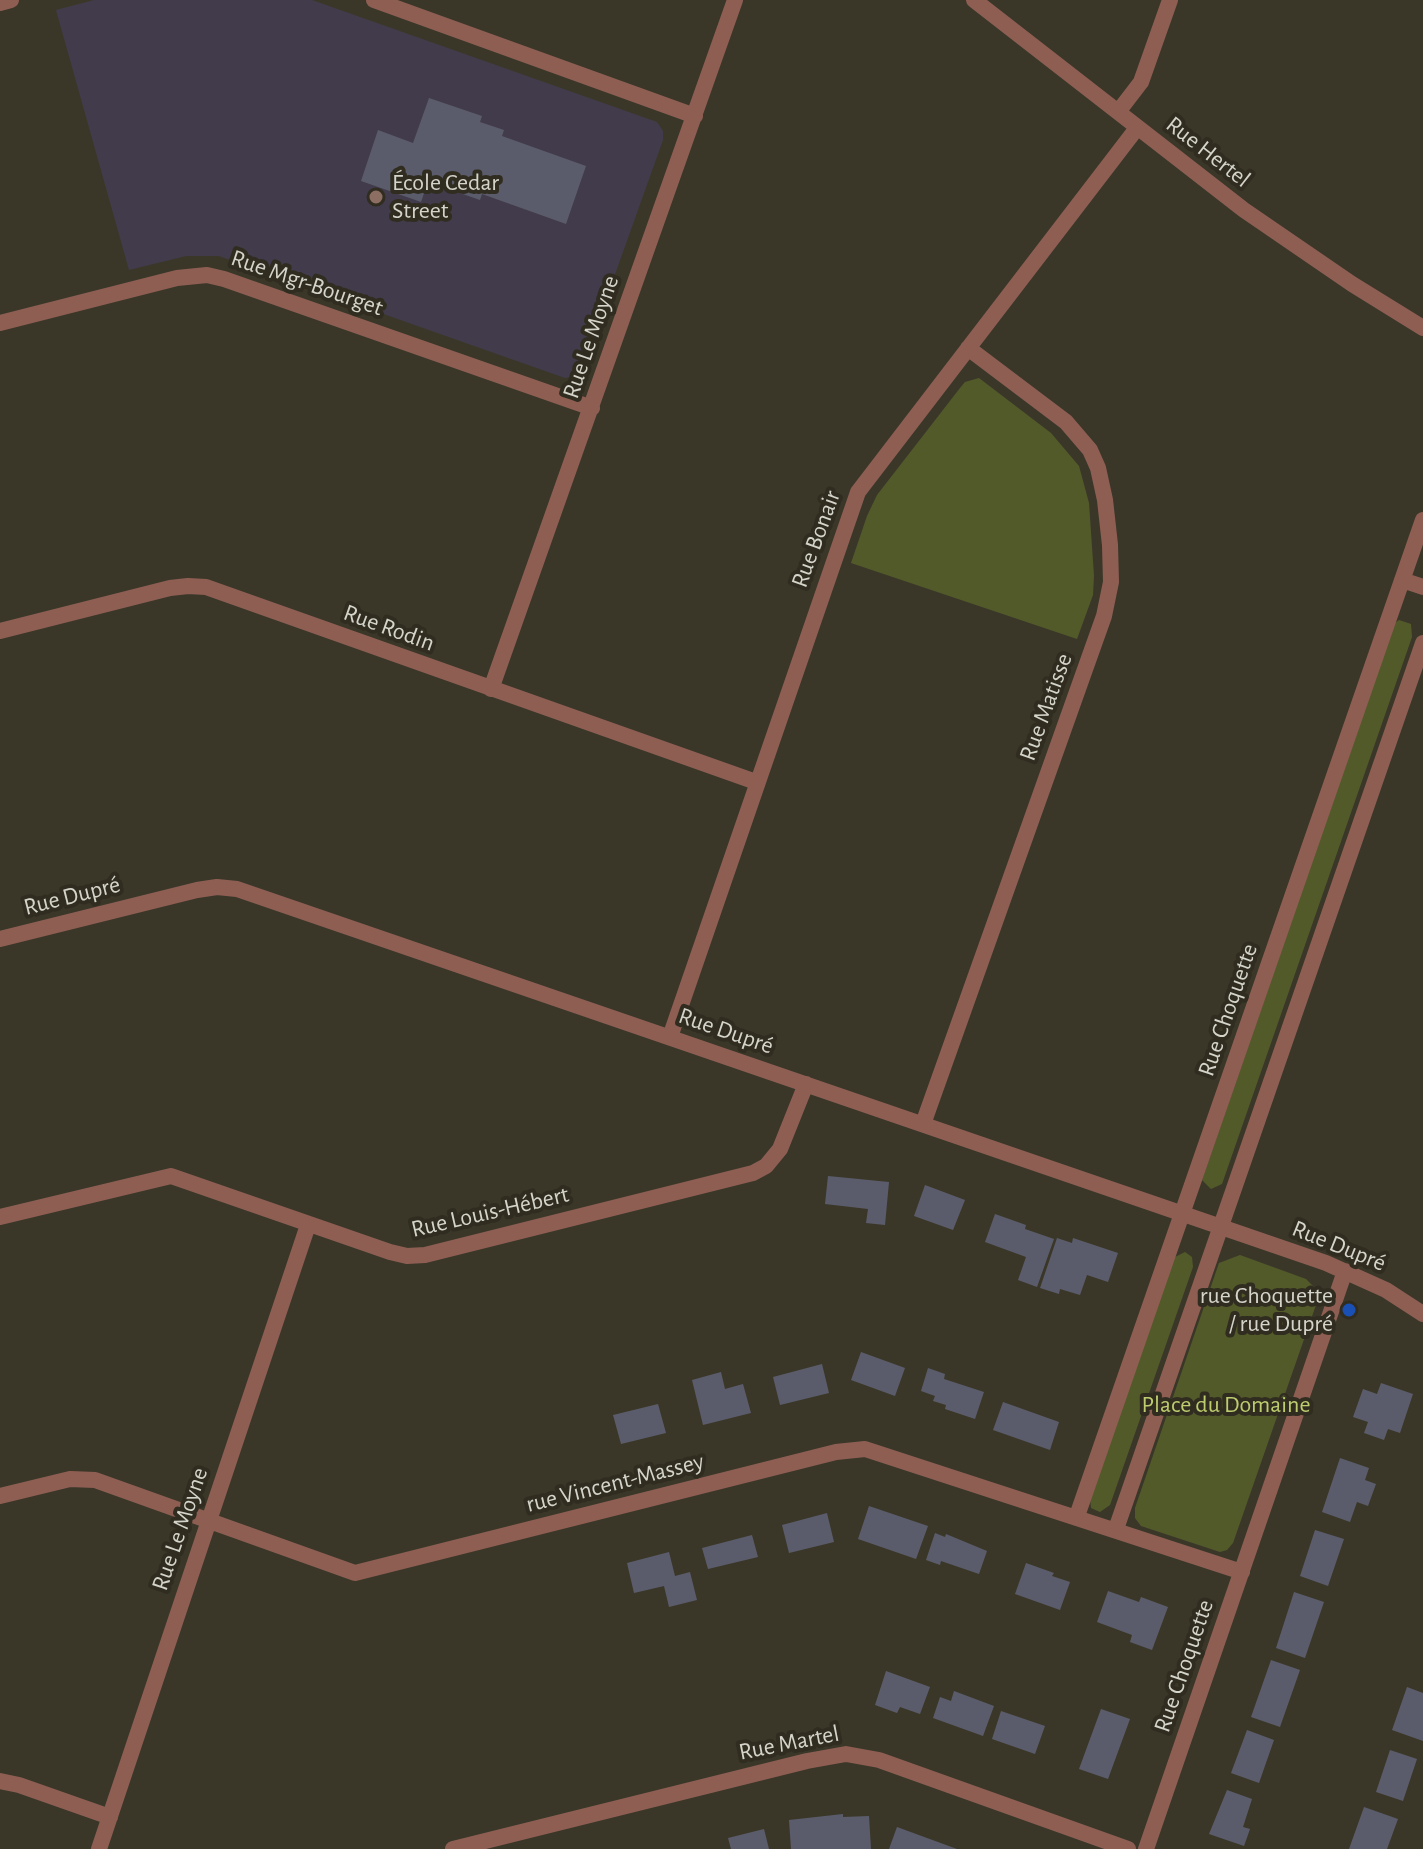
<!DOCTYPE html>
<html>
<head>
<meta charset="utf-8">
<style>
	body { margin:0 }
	canvas { display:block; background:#3a3729 }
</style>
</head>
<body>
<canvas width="1423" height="1849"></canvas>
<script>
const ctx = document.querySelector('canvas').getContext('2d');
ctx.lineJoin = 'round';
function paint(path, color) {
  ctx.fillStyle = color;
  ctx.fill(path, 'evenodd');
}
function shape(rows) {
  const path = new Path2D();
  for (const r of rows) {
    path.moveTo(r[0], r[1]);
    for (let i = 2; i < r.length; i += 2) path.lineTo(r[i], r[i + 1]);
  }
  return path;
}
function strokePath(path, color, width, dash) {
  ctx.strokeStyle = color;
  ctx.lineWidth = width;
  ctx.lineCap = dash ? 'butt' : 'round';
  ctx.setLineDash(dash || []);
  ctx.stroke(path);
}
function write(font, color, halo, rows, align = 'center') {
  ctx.font = font + ' "Alegreya Sans",sans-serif';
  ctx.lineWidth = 8;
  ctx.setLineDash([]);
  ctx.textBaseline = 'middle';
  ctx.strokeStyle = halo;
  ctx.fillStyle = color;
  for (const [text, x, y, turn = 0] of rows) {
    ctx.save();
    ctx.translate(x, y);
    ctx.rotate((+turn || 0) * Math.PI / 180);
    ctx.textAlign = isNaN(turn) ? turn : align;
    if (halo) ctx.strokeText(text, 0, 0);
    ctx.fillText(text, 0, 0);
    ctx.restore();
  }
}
const education = shape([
	[94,0,312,0,657,122,663,131,663,140,579,375,565,378,219,256,186,256,129,270,56,10]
]);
const green = shape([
	[979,378,1051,433,1079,466,1089,503,1094,576,1093,595,1077,639,851,563,867,516,877,495,960,388,965,382],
	[1399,620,1411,624,1412,637,1222,1184,1211,1189,1202,1180,1395,623],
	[1185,1252,1192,1257,1193,1267,1110,1505,1100,1512,1091,1508,1090,1498,1173,1258],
	[1240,1255,1306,1279,1315,1288,1317,1302,1233,1543,1227,1550,1220,1552,1141,1526,1135,1518,1135,1508,1219,1263]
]);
const building = shape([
	[429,98,482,116,480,122,504,130,502,136,586,166,566,224,482,194,480,200,428,182,421,202,361,181,378,130,413,143],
	[828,1176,889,1182,885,1225,866,1223,868,1209,825,1204],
	[925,1185,965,1200,953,1230,914,1216],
	[995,1214,1026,1225,1025,1229,1054,1239,1037,1287,1018,1280,1026,1257,985,1242],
	[1057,1238,1072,1243,1073,1238,1118,1253,1108,1282,1087,1275,1080,1295,1060,1289,1059,1294,1040,1288],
	[861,1352,905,1368,895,1396,851,1380],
	[822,1364,829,1393,780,1405,773,1377],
	[928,1368,945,1374,944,1379,984,1392,975,1419,945,1409,946,1405,933,1401,935,1396,921,1391],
	[721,1372,725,1389,743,1384,751,1413,703,1425,692,1380],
	[1381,1383,1413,1394,1400,1433,1388,1429,1384,1440,1364,1433,1368,1422,1353,1417,1363,1389,1377,1394],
	[1003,1402,1059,1422,1050,1450,993,1430],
	[658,1404,666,1433,621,1444,613,1415],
	[1340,1458,1369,1468,1365,1480,1376,1484,1368,1506,1357,1502,1350,1522,1322,1512],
	[869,1506,928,1526,916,1559,858,1539],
	[827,1513,834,1542,789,1553,782,1525],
	[1315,1530,1344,1539,1328,1586,1300,1576],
	[935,1533,945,1537,946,1534,987,1551,979,1574,941,1561,940,1565,926,1560],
	[752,1535,758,1557,708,1569,702,1548],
	[669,1552,675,1576,690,1572,697,1600,669,1607,664,1586,634,1593,627,1563],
	[1026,1563,1054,1573,1052,1576,1070,1582,1060,1610,1015,1594],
	[1108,1591,1139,1602,1141,1597,1168,1607,1152,1650,1130,1642,1132,1635,1097,1622],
	[1294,1592,1324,1602,1305,1658,1276,1648],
	[1271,1660,1300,1670,1280,1727,1251,1717],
	[886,1671,930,1687,920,1714,900,1707,897,1713,875,1705],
	[1407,1687,1423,1693,1423,1741,1392,1730],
	[954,1691,994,1706,983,1736,933,1718,940,1697,951,1701],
	[1101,1709,1130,1719,1108,1779,1079,1769],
	[1001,1711,1045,1726,1035,1754,992,1739],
	[1247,1730,1274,1740,1259,1783,1231,1773],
	[1390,1750,1417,1759,1403,1801,1376,1792],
	[1227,1790,1252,1799,1243,1827,1250,1829,1244,1846,1209,1834],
	[1364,1807,1398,1819,1387,1849,1349,1849],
	[843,1814,843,1817,869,1816,871,1849,791,1849,789,1820],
	[897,1827,957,1849,889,1849],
	[764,1829,769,1849,731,1849,728,1838]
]);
const street = shape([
	[374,0,695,116],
	[974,0,1244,210,1352,284,1423,328],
	[0,3,11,0],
	[1118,112,1141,82,1170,0],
	[0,323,177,278,207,275,224,279,592,408],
	[1402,580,1423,587],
	[0,631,170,588,188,586,206,587,756,782],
	[491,689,735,0],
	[0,939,197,890,217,887,237,889,1326,1263,1386,1290,1423,1314],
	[670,1037,858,492,1137,128],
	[923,1124,1104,616,1111,582,1110,545,1105,500,1098,468,1090,450,1066,422,968,348],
	[0,1217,171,1176,390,1252,407,1256,425,1255,753,1173,766,1166,780,1149,806,1084],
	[0,1496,70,1479,95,1480,355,1573,836,1452,865,1449,1242,1572],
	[1077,1516,1423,520],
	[1116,1529,1423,643],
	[0,1781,19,1785,110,1817],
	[99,1849,308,1225],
	[453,1849,807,1761,846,1754,879,1760,1128,1849],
	[1146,1849,1345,1271]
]);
const markers = [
	[376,197,8,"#8d6e63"],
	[1349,1310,8,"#1a4fb4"]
];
const streetNames = [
	["Rue Hertel",1208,152,38],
	["Rue Mgr-Bourget",307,283,19],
	["Rue Le Moyne",591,337,-71],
	["Rue Bonair",816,539,-70],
	["Rue Rodin",389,628,20],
	["Rue Matisse",1046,707,-70],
	["Rue Dupré",72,896,-14],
	["Rue Choquette",1228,1010,-71],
	["Rue Dupré",726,1031,19],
	["Rue Louis-Hébert",490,1212,-13],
	["Rue Dupré",1339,1246,22],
	["rue Vincent-Massey",615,1483,-14],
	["Rue Le Moyne",180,1529,-71],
	["Rue Choquette",1184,1666,-71],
	["Rue Martel",789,1743,-11]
];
const poiNames = [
	["École Cedar",392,183],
	["Street",392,211],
	["rue Choquette",1333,1296,"right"],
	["/ rue Dupré",1333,1324,"right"]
];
const parkNames = [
	["Place du Domaine",1226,1405]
];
paint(education, '#423b4b');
paint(green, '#535a2a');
paint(building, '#5b5c6b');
strokePath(street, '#8f5e53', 16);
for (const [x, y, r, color] of markers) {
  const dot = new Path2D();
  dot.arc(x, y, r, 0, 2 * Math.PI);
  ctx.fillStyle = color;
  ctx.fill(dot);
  strokePath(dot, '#302d20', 3);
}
write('24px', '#d5d4cb', '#302d20', streetNames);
write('24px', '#d5d4cb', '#302d20', poiNames, 'left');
write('24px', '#bdcc6f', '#302d20', parkNames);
</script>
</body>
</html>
